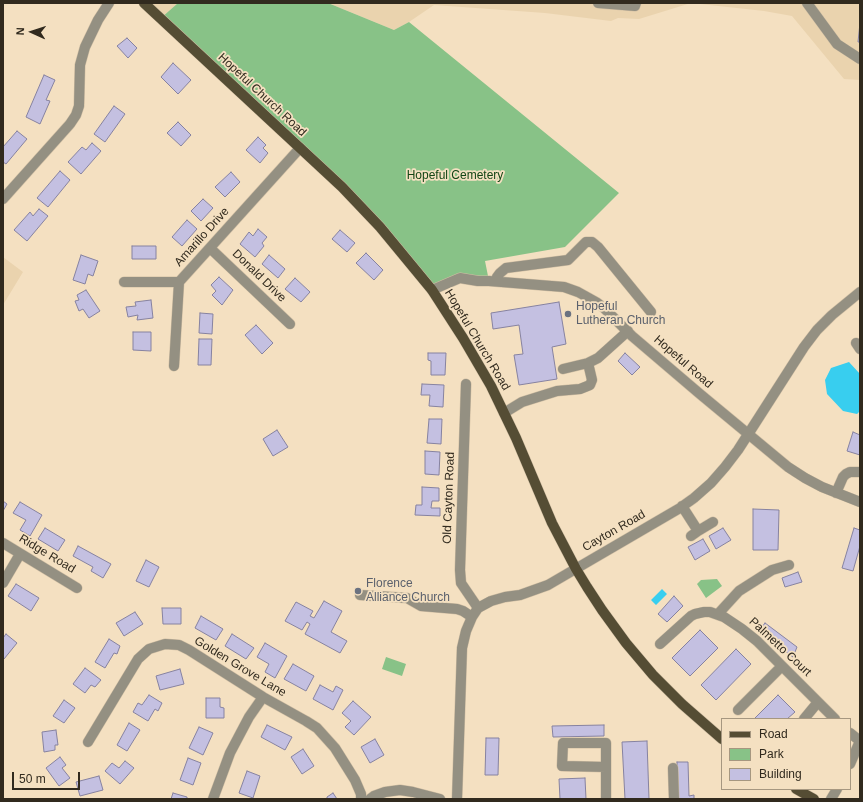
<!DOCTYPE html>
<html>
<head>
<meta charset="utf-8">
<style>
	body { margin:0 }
	#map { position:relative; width:863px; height:802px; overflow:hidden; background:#f4e0c1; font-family:Arial,sans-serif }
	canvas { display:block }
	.frame { position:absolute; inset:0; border:4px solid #312a1e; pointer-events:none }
	.legend { position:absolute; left:721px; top:718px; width:130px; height:72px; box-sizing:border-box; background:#f4e0c1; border:1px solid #a69780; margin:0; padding:5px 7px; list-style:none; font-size:12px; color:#312a1e }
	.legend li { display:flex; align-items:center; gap:8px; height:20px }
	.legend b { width:20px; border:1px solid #a69780 }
	.north { position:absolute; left:12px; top:12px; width:40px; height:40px; -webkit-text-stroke:3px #f4e0c1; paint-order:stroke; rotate:273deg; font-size:11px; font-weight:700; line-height:16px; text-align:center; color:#312a1e }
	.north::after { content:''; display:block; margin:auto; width:14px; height:18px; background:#312a1e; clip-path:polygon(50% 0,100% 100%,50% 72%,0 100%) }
	.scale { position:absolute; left:12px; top:772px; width:68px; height:18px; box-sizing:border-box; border:2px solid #312a1e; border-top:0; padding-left:5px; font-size:12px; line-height:14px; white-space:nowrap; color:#312a1e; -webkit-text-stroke:3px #f4e0c1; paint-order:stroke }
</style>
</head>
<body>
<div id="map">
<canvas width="863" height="802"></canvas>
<div class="frame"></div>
<ul class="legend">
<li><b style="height:5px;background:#554d34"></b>Road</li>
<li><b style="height:11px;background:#88c287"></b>Park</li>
<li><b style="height:11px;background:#c4c0e1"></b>Building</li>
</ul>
<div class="north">N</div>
<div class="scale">50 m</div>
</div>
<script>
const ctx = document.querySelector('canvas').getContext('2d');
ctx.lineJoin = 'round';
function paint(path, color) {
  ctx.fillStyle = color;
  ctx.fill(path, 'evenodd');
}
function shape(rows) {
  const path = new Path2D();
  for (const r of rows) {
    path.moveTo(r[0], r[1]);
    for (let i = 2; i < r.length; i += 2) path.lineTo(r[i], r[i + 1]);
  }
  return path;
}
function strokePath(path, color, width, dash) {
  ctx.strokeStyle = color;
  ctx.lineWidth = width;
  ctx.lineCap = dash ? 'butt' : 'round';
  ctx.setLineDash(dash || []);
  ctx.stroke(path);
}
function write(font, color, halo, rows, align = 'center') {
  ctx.font = font + ' Arial,sans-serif';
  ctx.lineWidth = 3.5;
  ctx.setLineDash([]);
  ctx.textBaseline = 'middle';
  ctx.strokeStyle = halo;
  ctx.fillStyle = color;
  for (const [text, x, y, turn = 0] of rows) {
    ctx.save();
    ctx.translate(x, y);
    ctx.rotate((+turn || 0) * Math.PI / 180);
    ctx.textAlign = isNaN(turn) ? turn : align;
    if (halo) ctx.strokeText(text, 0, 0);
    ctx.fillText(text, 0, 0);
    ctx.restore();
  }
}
const built = shape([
	[144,3,178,3,161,18],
	[328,3,860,3,860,80,844,79,792,16,764,11,691,3,639,19,618,18,611,21,545,13,434,5,409,22,394,30],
	[3,257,23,272,3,305]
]);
const green = shape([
	[178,3,328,3,394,30,409,22,619,193,565,247,485,261,489,281,460,278,432,290,399,248,161,18],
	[717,579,722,586,706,598,697,584,701,580],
	[386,657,406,664,402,676,382,669]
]);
const water = shape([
	[849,362,860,374,860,411,857,414,843,411,827,394,825,380,831,368],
	[662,589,667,594,656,605,651,600]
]);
const building = shape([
	[860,23,860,42,858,42,860,23],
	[127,38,137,48,128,58,117,46,127,38],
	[173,63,191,80,178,94,161,77,173,63],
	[44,75,55,80,46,100,50,101,40,124,26,117,44,75],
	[114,106,125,114,105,142,94,134,114,106],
	[178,122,191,135,181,146,167,133,178,122],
	[17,131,27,139,6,164,3,162,3,147,17,131],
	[258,137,266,145,263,148,268,153,260,163,246,150,258,137],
	[92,143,101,151,81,174,68,162,82,147,86,150,92,143],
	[60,171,70,180,48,207,37,198,60,171],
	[231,172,240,182,225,197,215,187,231,172],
	[203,199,213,208,201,221,191,211,203,199],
	[39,209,48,216,27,241,14,230,30,212,33,216,39,209],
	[187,220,197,229,182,246,172,237,187,220],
	[258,229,267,237,262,243,264,246,255,257,240,244,249,232,253,236,258,229],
	[340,230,355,243,347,252,332,239,340,230],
	[132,246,156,246,156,259,132,259,132,246],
	[366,253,383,270,374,280,356,263,366,253],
	[81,255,98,261,93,276,88,274,85,284,73,280,81,255],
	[269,255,285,269,278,278,262,264,269,255],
	[219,277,233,290,222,305,212,295,216,291,211,285,219,277],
	[295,278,310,292,301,302,285,289,295,278],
	[86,290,100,311,89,318,83,309,79,311,75,301,79,300,77,295,86,290],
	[151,300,153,318,137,320,138,315,128,317,126,307,136,306,135,302,151,300],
	[559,302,566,344,552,347,557,379,519,385,514,355,523,354,519,325,493,329,491,313,559,302],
	[200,313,213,314,212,334,199,333,200,313],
	[256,325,273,343,262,354,245,335,256,325],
	[133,332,151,332,151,351,133,350,133,332],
	[199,339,212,339,211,365,198,365,199,339],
	[428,353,446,353,445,375,431,375,431,361,428,360,428,353],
	[625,353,640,367,632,375,618,361,625,353],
	[422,384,444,385,443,407,429,406,430,395,421,395,422,384],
	[429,419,442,419,441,444,427,443,429,419],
	[277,430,288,447,273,456,263,439,277,430],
	[853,432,860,435,860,455,847,451,853,432],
	[425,451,440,452,439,475,425,474,425,451],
	[422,487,439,488,439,501,432,501,431,508,440,508,440,516,415,515,416,505,422,505,422,487],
	[3,501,7,504,3,511,3,501],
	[20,502,42,515,30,536,20,530,26,520,13,513,20,502],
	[753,509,779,510,778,550,753,550,753,509],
	[45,528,65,540,58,551,38,539,45,528],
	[723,528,731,540,716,549,709,536,723,528],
	[854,528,860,530,860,546,853,571,842,568,854,528],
	[703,539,710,551,695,560,688,547,703,539],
	[78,546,111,564,103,578,91,571,93,567,73,556,78,546],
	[146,560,159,567,149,587,136,581,146,560],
	[798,572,802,582,785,587,782,578,798,572],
	[16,584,39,598,31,611,8,596,16,584],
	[674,596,683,606,667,622,658,614,674,596],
	[324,601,342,611,331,632,347,641,340,653,305,634,310,624,307,622,302,630,285,621,296,602,313,611,310,616,314,618,324,601],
	[162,608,181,608,181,624,163,624,162,608],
	[135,612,143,624,124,636,116,623,135,612],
	[201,616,223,629,216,640,195,628,201,616],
	[765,623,797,647,793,657,758,632,765,623],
	[700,630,718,648,690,676,672,658,700,630],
	[6,634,17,643,4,659,3,658,3,638,6,634],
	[232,634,254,648,246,659,225,646,232,634],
	[109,639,120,646,117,654,114,653,105,668,95,662,109,639],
	[265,643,287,656,275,678,265,672,269,664,257,657,265,643],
	[736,649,751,664,716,700,701,685,736,649],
	[293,664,314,676,306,691,284,679,293,664],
	[85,668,101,680,95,687,91,685,85,693,73,684,85,668],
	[180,669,184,684,160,690,156,676,180,669],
	[320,685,333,692,336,686,343,690,333,710,313,699,320,685],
	[149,695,162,703,158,711,155,709,148,721,133,712,138,703,142,705,149,695],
	[778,695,795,712,787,719,754,719,778,695],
	[206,698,220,698,220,707,224,708,224,718,206,718,206,698],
	[64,700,75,708,64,723,53,716,64,700],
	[353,701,371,717,354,735,345,727,351,721,342,713,353,701],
	[129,723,140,730,127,751,117,745,129,723],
	[267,725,292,737,285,750,261,737,267,725],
	[604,725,604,736,553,737,552,726,604,725],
	[199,727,213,733,203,755,189,748,199,727],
	[56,730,58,745,55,745,55,750,44,752,42,732,56,730],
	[486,738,499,738,498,775,485,775,486,738],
	[375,739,384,755,370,763,361,747,375,739],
	[647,741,649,799,625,799,622,742,647,741],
	[303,749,314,766,302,774,291,757,303,749],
	[60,757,66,765,62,768,70,778,59,786,46,768,60,757],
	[188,758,201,763,193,785,180,780,188,758],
	[125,761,134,768,120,784,105,771,112,763,119,768,125,761],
	[677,762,688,762,689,796,694,795,694,799,678,799,677,762],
	[247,771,260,776,253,798,239,793,247,771],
	[99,776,103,790,80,796,76,782,99,776],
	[585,778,586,799,560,799,559,779,585,778],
	[173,793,187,797,187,799,171,799,173,793],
	[333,793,337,799,327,799,327,797,333,793]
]);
const minor = shape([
	[598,3,635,6,636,3],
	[807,3,837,44,860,59],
	[3,199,70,124,76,115,79,106,80,65,85,47,98,20,109,3],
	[210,248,290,324],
	[496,281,497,277,500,273,506,268,568,260,586,242,592,242,598,247,651,312],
	[124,282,179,282],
	[432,290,460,278,478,281,489,281,564,287,578,292,596,302,604,308,632,336,700,394,788,467,805,478,822,487,860,502],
	[856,343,860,349],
	[174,366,179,282,300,148],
	[563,369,588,363],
	[466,384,460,570,461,583,478,608],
	[504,413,522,402,557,391,580,389,590,385,592,380,588,363,598,358,628,331],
	[836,493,843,477,846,474,850,472,860,472],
	[682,506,698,531,691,536],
	[698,531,713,522],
	[3,543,77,588],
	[3,583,20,554],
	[360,595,407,598,421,606,457,609,463,611,472,617],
	[718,614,739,591,772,570,789,565],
	[660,644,691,616,695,614,704,612,710,612,724,617,742,629,757,641,835,719],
	[738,710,782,666],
	[804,719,818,702],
	[850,733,860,741],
	[88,742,138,659,149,649,165,644,179,645,189,650,263,697,306,721,317,728,335,748,355,780,361,794,361,799],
	[850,764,860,741],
	[673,768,674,799],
	[213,799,230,753,249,717,263,697],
	[370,799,374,796,385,792,400,790,413,792,440,799],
	[457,799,462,648,466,631,472,617,478,608,491,601,505,597,520,595,548,585,680,508,694,498,711,483,725,467,738,450,804,347,817,330,832,315,860,292],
	[606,799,606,743,563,743,562,766,606,767],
	[831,799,837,789]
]);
const major = shape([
	[144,3,342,187,380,227,432,290,463,338,491,386,516,438,552,523,576,569,587,587,602,610,626,643,653,675,682,704,722,739],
	[796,789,814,799]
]);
const markers = [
	[568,314,4,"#6b7280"],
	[358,591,4,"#6b7280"]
];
const streetNames = [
	["Hopeful Church Road",262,95,43],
	["Amarillo Drive",202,237,-48],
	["Donald Drive",259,276,44],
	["Hopeful Church Road",477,340,59],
	["Hopeful Road",683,362,41],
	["Old Cayton Road",449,498,-88],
	["Cayton Road",614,531,-30],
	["Ridge Road",47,554,31],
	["Palmetto Court",780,647,43],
	["Golden Grove Lane",240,667,31]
];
const parkNames = [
	["Hopeful Cemetery",455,176]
];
const worshipNames = [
	["Hopeful",576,307],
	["Lutheran Church",576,321],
	["Florence",366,584],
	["Alliance Church",366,598]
];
paint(built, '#ead3ae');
paint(green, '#88c287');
paint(water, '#38ceef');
paint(building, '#c4c0e1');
strokePath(building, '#8682a0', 1);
strokePath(minor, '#d1bfa4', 11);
strokePath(major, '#d1bfa4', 11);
strokePath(minor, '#949082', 10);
strokePath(major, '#554d34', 10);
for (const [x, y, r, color] of markers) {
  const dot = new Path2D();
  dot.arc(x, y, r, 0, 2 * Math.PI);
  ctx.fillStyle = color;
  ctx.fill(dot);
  strokePath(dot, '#f4e0c1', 1.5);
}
write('12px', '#312a1e', '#f4e0c1', streetNames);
write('12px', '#134615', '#f4e0c1', parkNames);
write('12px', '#5b616d', '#f4e0c1', worshipNames, 'left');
</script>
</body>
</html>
